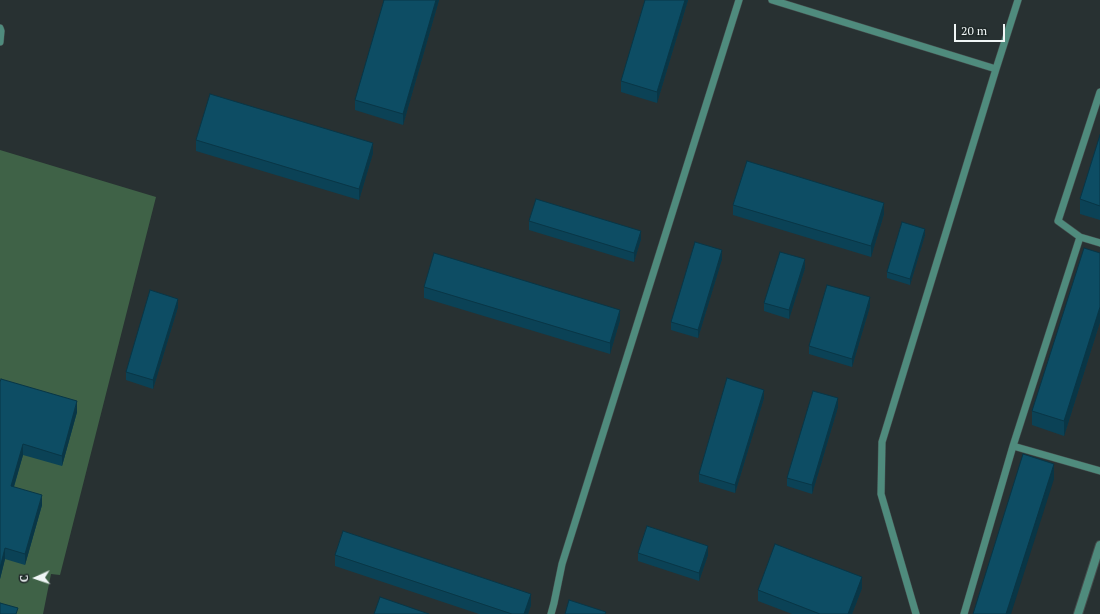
<!DOCTYPE html>
<html>
<head>
<meta charset="utf-8">
<style>
	body { margin:0 }
	#map { position:relative; width:1100px; height:614px; overflow:hidden; background:#283132; font-family:"PT Serif",serif }
	canvas { display:block }
	.north { position:absolute; left:16px; top:558px; width:40px; height:40px; -webkit-text-stroke:3px #1f2828; paint-order:stroke; rotate:267deg; font-size:11px; font-weight:700; line-height:16px; text-align:center; color:#f0f6f6 }
	.north::after { content:''; display:block; margin:auto; width:14px; height:18px; background:#f0f6f6; clip-path:polygon(50% 0,100% 100%,50% 72%,0 100%) }
	.scale { position:absolute; left:954px; top:24px; width:51px; height:18px; box-sizing:border-box; border:2px solid #f0f6f6; border-top:0; padding-left:5px; font-size:12px; line-height:14px; white-space:nowrap; color:#f0f6f6; -webkit-text-stroke:3px #1f2828; paint-order:stroke }
</style>
</head>
<body>
<div id="map">
<canvas width="1100" height="614"></canvas>
<div class="north">С</div>
<div class="scale">20 m</div>
</div>
<script>
const ctx = document.querySelector('canvas').getContext('2d');
ctx.lineJoin = 'round';
function paint(path, color) {
  ctx.fillStyle = color;
  ctx.fill(path, 'evenodd');
}
function shape(rows) {
  const path = new Path2D();
  for (const r of rows) {
    path.moveTo(r[0], r[1]);
    for (let i = 2; i < r.length; i += 2) path.lineTo(r[i], r[i + 1]);
  }
  return path;
}
function strokePath(path, color, width, dash) {
  ctx.strokeStyle = color;
  ctx.lineWidth = width;
  ctx.lineCap = dash ? 'butt' : 'round';
  ctx.setLineDash(dash || []);
  ctx.stroke(path);
}
const green = shape([
	[0,150,156,197,60,575,51,574,43,614,0,614]
]);
const service = shape([
	[772,0,996,69],
	[0,28,1,31,0,42],
	[1080,237,1058,221,1100,92],
	[1100,243,1080,237,1013,446,1100,471],
	[551,614,554,603,562,564,739,0],
	[916,614,881,494,882,442,996,69,1018,0],
	[964,614,1013,446]
]);
const minor = shape([
	[1078,614,1100,545]
]);
const wall = shape([
	[384,0,439,0,403,125,355,110,355,100],
	[645,0,688,0,657,103,621,92,621,81],
	[1100,135,1100,220,1080,214,1080,199],
	[196,140,373,153,359,200,196,151],
	[733,205,884,214,871,257,733,215],
	[529,221,641,239,634,262,529,230],
	[925,235,910,285,887,278,887,272],
	[1100,253,1100,322,1064,436,1032,425,1032,411],
	[722,259,698,338,671,330,671,322],
	[805,268,789,319,764,311,764,303],
	[424,287,620,320,610,354,424,298],
	[870,306,852,367,809,354,809,346],
	[178,307,153,389,126,380,126,372],
	[0,382,77,412,62,466,23,455,14,487,42,505,25,565,5,559,0,579],
	[764,398,735,493,699,482,699,474],
	[838,407,812,494,787,486,787,478],
	[638,553,708,555,699,581,638,561],
	[335,555,531,605,528,614,479,614,335,566],
	[862,588,852,614,792,614,758,601,758,590]
]);
const shadedWall = shape([
	[436,0,439,0,403,125,403,114],
	[685,0,688,0,657,103,657,92],
	[373,143,373,153,359,200,359,189],
	[884,203,884,214,871,257,871,246],
	[925,229,925,235,910,285,910,279],
	[641,231,641,239,634,262,634,253],
	[722,250,722,259,698,338,698,330],
	[805,259,805,268,789,319,789,310],
	[870,297,870,306,852,367,852,359],
	[178,299,178,307,153,389,153,380],
	[1100,307,1100,322,1064,436,1064,421],
	[620,310,620,320,610,354,610,343],
	[764,390,764,398,735,493,735,485],
	[838,398,838,407,812,494,812,485],
	[77,401,77,412,62,466,62,456],
	[23,444,23,455,11,496,11,486],
	[1054,464,1054,479,1011,614,1006,614],
	[42,495,42,505,25,565,25,554],
	[708,546,708,555,699,581,699,573],
	[5,548,5,559,0,579,0,568],
	[862,577,862,588,852,614,848,614],
	[531,594,531,605,528,614,524,614]
]);
const building = shape([
	[384,0,436,0,403,114,355,100,384,0],
	[645,0,685,0,657,92,621,81,645,0],
	[210,94,373,143,359,189,196,140,210,94],
	[1100,135,1100,206,1080,199,1100,135],
	[747,161,884,203,871,246,733,205,747,161],
	[536,199,641,231,634,253,529,221,536,199],
	[902,222,925,229,910,279,887,272,902,222],
	[695,242,722,250,698,330,671,322,695,242],
	[1084,248,1100,253,1100,307,1064,421,1032,411,1084,248],
	[780,252,805,259,789,310,764,303,780,252],
	[434,253,620,310,610,343,424,287,434,253],
	[827,285,870,297,852,359,809,346,827,285],
	[150,290,178,299,153,380,126,372,150,290],
	[727,378,764,390,735,485,699,474,727,378],
	[1,379,77,401,62,456,23,444,11,486,42,495,25,554,5,548,0,568,0,382,1,379],
	[813,391,838,398,812,485,787,478,813,391],
	[1023,454,1054,464,1006,614,973,614,1023,454],
	[647,526,708,546,699,573,638,553,647,526],
	[343,531,531,594,524,614,512,614,335,555,343,531],
	[775,544,862,577,848,614,820,614,758,590,775,544],
	[380,597,429,614,374,614,380,597],
	[569,600,606,612,605,614,565,614,569,600],
	[0,603,18,608,16,614,0,614,0,603]
]);
paint(green, '#3f6247');
strokePath(service, '#444d4d', 8);
strokePath(minor, '#444d4d', 10);
strokePath(service, '#4f8b7d', 7);
strokePath(minor, '#4f8b7d', 8);
paint(wall, '#0b4256');
paint(shadedWall, '#093646');
paint(building, '#0d4d64');
strokePath(building, '#093646', 1);
</script>
</body>
</html>
